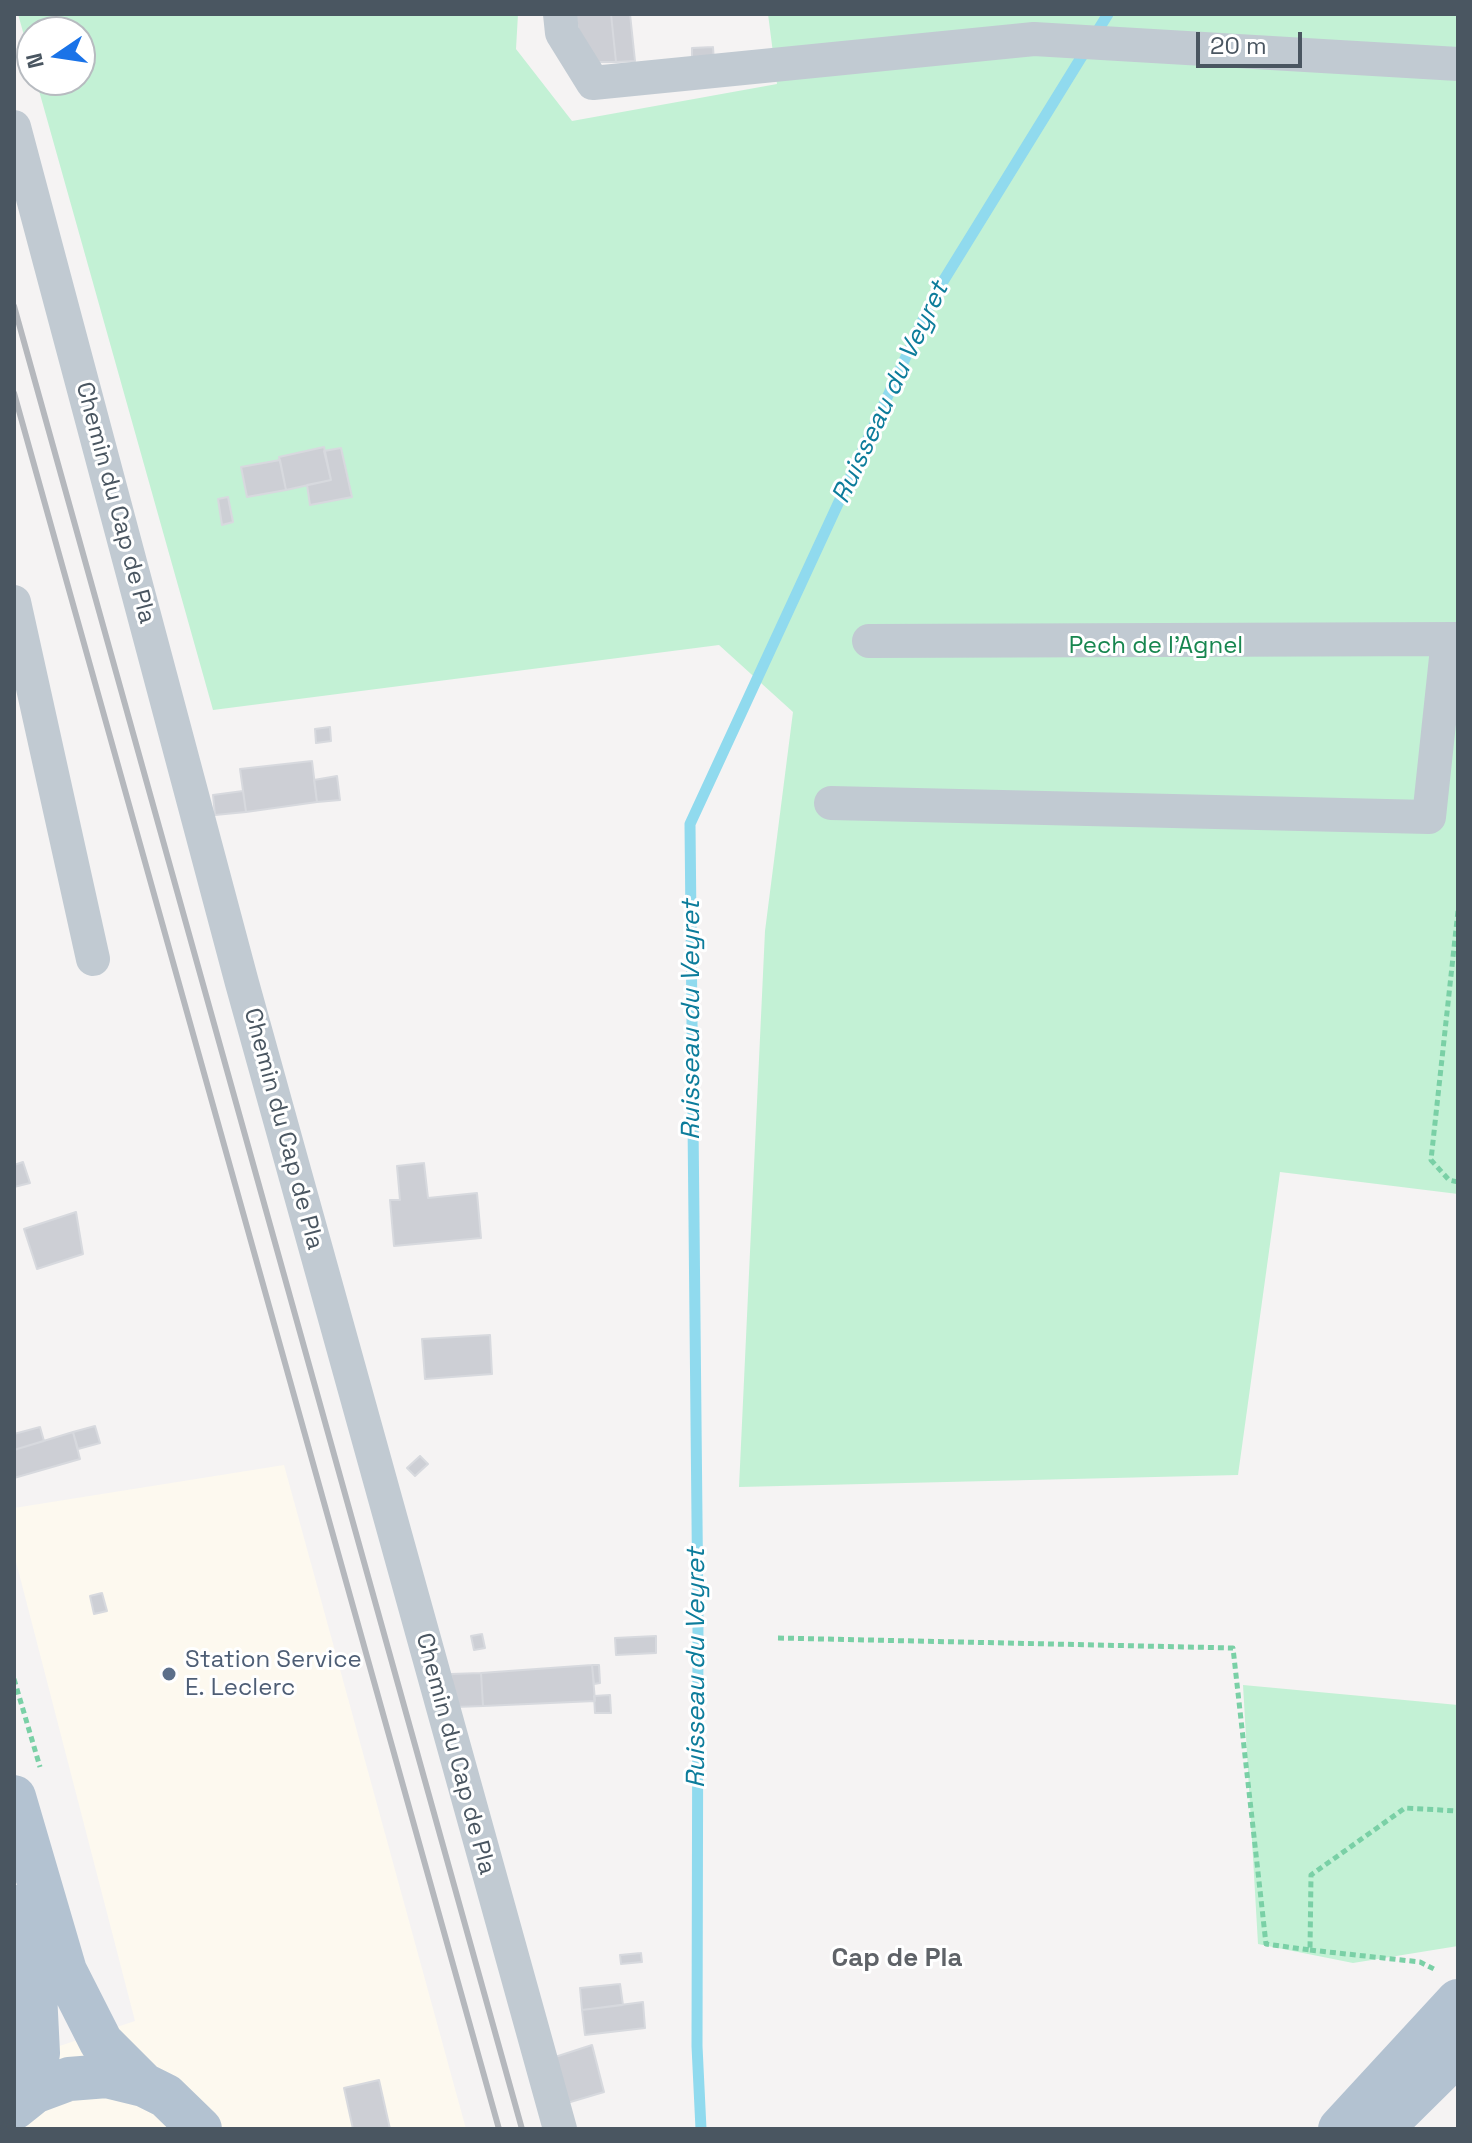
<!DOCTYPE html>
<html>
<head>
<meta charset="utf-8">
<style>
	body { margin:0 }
	#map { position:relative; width:1472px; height:2143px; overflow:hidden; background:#f5f3f3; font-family:"Space Grotesk",sans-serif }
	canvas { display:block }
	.frame { position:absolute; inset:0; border:16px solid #4a5661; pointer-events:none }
	.north { position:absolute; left:16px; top:16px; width:80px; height:80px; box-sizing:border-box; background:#fff; border:2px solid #b7bbc0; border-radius:50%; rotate:257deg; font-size:22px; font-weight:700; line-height:32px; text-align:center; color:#4a5661 }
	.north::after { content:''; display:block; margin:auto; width:28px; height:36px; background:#1a73e8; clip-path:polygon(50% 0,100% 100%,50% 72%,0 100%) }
	.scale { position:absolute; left:1196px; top:32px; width:106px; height:36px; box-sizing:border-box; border:4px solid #4a5661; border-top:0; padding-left:10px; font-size:24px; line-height:28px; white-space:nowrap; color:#4a5661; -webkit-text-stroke:6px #fff; paint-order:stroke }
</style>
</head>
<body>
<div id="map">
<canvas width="1472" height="2143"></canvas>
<div class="frame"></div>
<div class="north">N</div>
<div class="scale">20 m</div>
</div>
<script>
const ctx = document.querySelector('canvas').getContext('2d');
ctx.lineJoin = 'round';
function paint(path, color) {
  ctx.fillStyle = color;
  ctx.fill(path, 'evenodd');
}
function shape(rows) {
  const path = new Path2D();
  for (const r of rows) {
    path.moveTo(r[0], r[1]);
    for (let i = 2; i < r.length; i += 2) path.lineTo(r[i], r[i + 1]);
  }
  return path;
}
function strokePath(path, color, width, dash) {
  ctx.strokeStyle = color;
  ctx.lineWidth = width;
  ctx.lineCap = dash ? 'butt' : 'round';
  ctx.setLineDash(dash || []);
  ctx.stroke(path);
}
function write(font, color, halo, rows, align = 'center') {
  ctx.font = font + ' "Space Grotesk",sans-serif';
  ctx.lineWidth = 6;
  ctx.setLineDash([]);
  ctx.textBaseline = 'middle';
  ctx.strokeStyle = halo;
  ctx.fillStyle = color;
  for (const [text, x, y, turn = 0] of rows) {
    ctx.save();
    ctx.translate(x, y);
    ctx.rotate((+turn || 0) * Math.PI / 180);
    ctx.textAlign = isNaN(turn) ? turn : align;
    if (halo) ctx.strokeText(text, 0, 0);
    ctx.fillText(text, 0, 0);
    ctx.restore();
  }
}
const commercial = shape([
	[284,1465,466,2129,14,2129,14,2061,135,2021,14,1554,14,1508]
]);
const green = shape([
	[18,14,518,14,516,49,572,121,777,84,768,14,1458,14,1458,1194,1280,1172,1238,1475,739,1487,765,931,793,712,719,645,213,710,36,80,80,80,80,32,32,32,32,64],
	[1243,1685,1458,1705,1458,1946,1353,1963,1258,1944]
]);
const stream = shape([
	[701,2129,697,2046,698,1618,690,824,934,296,1108,14]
]);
const building = shape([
	[575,14,611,14,616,62,595,62,583,52,575,14],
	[611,14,630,14,635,61,616,62,611,14],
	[713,47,714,62,692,63,692,48,713,47],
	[324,447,331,480,286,490,279,457,324,447],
	[341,448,352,497,310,505,307,485,331,480,324,451,341,448],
	[280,460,286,490,247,497,241,467,280,460],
	[228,497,233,522,222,525,218,499,228,497],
	[330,727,331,741,316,743,315,729,330,727],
	[312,761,317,802,246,812,240,769,312,761],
	[337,776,340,800,317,802,314,780,337,776],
	[243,791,246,812,215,815,213,795,243,791],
	[23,1162,30,1183,14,1187,14,1165,23,1162],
	[424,1163,428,1198,477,1193,481,1238,394,1246,390,1200,400,1200,397,1166,424,1163],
	[76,1212,83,1254,37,1269,24,1229,76,1212],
	[490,1335,492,1374,425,1379,422,1339,490,1335],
	[95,1426,100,1443,78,1449,73,1432,95,1426],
	[40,1427,44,1441,14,1450,14,1434,40,1427],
	[73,1432,80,1459,14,1478,14,1450,73,1432],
	[420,1456,428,1464,415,1476,407,1468,420,1456],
	[102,1593,107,1611,94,1614,90,1596,102,1593],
	[482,1634,485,1648,474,1650,471,1636,482,1634],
	[656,1636,656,1653,616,1655,615,1638,656,1636],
	[592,1665,599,1665,600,1683,594,1684,592,1665],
	[592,1665,595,1701,483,1706,481,1673,592,1665],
	[481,1673,483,1706,455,1707,451,1674,481,1673],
	[610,1695,611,1713,595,1713,594,1696,610,1695],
	[641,1953,642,1962,621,1964,620,1955,641,1953],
	[620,1984,623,2005,582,2010,580,1988,620,1984],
	[643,2002,645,2028,585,2035,582,2010,643,2002],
	[592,2045,604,2092,567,2103,555,2057,592,2045],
	[379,2080,390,2129,353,2129,344,2088,379,2080]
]);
const path = shape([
	[1458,911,1431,1160,1449,1180,1458,1182],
	[778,1638,1233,1648,1266,1944,1310,1950,1311,1875,1405,1808,1458,1811],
	[14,1679,40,1767],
	[1310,1950,1420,1962,1436,1970]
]);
const minor = shape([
	[560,14,562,33,593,83,1034,39,1458,64],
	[14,127,242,983,560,2129],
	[14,602,93,959],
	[869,641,1458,639],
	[831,803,1429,817,1448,639]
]);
const major = shape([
	[14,1797,65,1971,101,2042,144,2085],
	[14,1907,30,1960,35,1993,38,2053,32,2086,34,2092],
	[14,2108,34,2092,69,2079,107,2076,144,2085,166,2096,200,2129],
	[1340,2129,1458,2001],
	[1381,2129,1458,2053]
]);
const rail = shape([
	[14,306,522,2129],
	[14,393,499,2129]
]);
const markers = [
	[169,1674,8,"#5c6f8a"]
];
const streetNames = [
	["Chemin du Cap de Pla",115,503,75],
	["Chemin du Cap de Pla",283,1129,75],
	["Chemin du Cap de Pla",455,1754,75]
];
const parkNames = [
	["Pech de l'Agnel",1156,646]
];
const serviceNames = [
	["Station Service",185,1660],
	["E. Leclerc",185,1688]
];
const waterNames = [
	["Ruisseau du Veyret",891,393,-65],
	["Ruisseau du Veyret",692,1020,-90],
	["Ruisseau du Veyret",697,1668,-90]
];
const neighbourhoodNames = [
	["Cap de Pla",897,1959]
];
paint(commercial, '#fdf9ef');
paint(green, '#c3f1d5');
strokePath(stream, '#90daee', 11);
paint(building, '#cdcfd5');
strokePath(building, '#d7d9de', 2);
strokePath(path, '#7ad0a6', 5, [6, 4]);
strokePath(minor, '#c1cad2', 34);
strokePath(major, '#b3c2d1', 44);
strokePath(rail, '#b5b8bd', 6);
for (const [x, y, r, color] of markers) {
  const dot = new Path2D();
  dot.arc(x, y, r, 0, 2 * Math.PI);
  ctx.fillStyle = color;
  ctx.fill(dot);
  strokePath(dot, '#fff', 3);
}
write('24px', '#4a5661', '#fff', streetNames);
write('24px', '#17864f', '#fff', parkNames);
write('24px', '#4e5e75', '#fff', serviceNames, 'left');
write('italic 26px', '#0c7c9b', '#fff', waterNames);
write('bold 26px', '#5f6368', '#fff', neighbourhoodNames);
</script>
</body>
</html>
